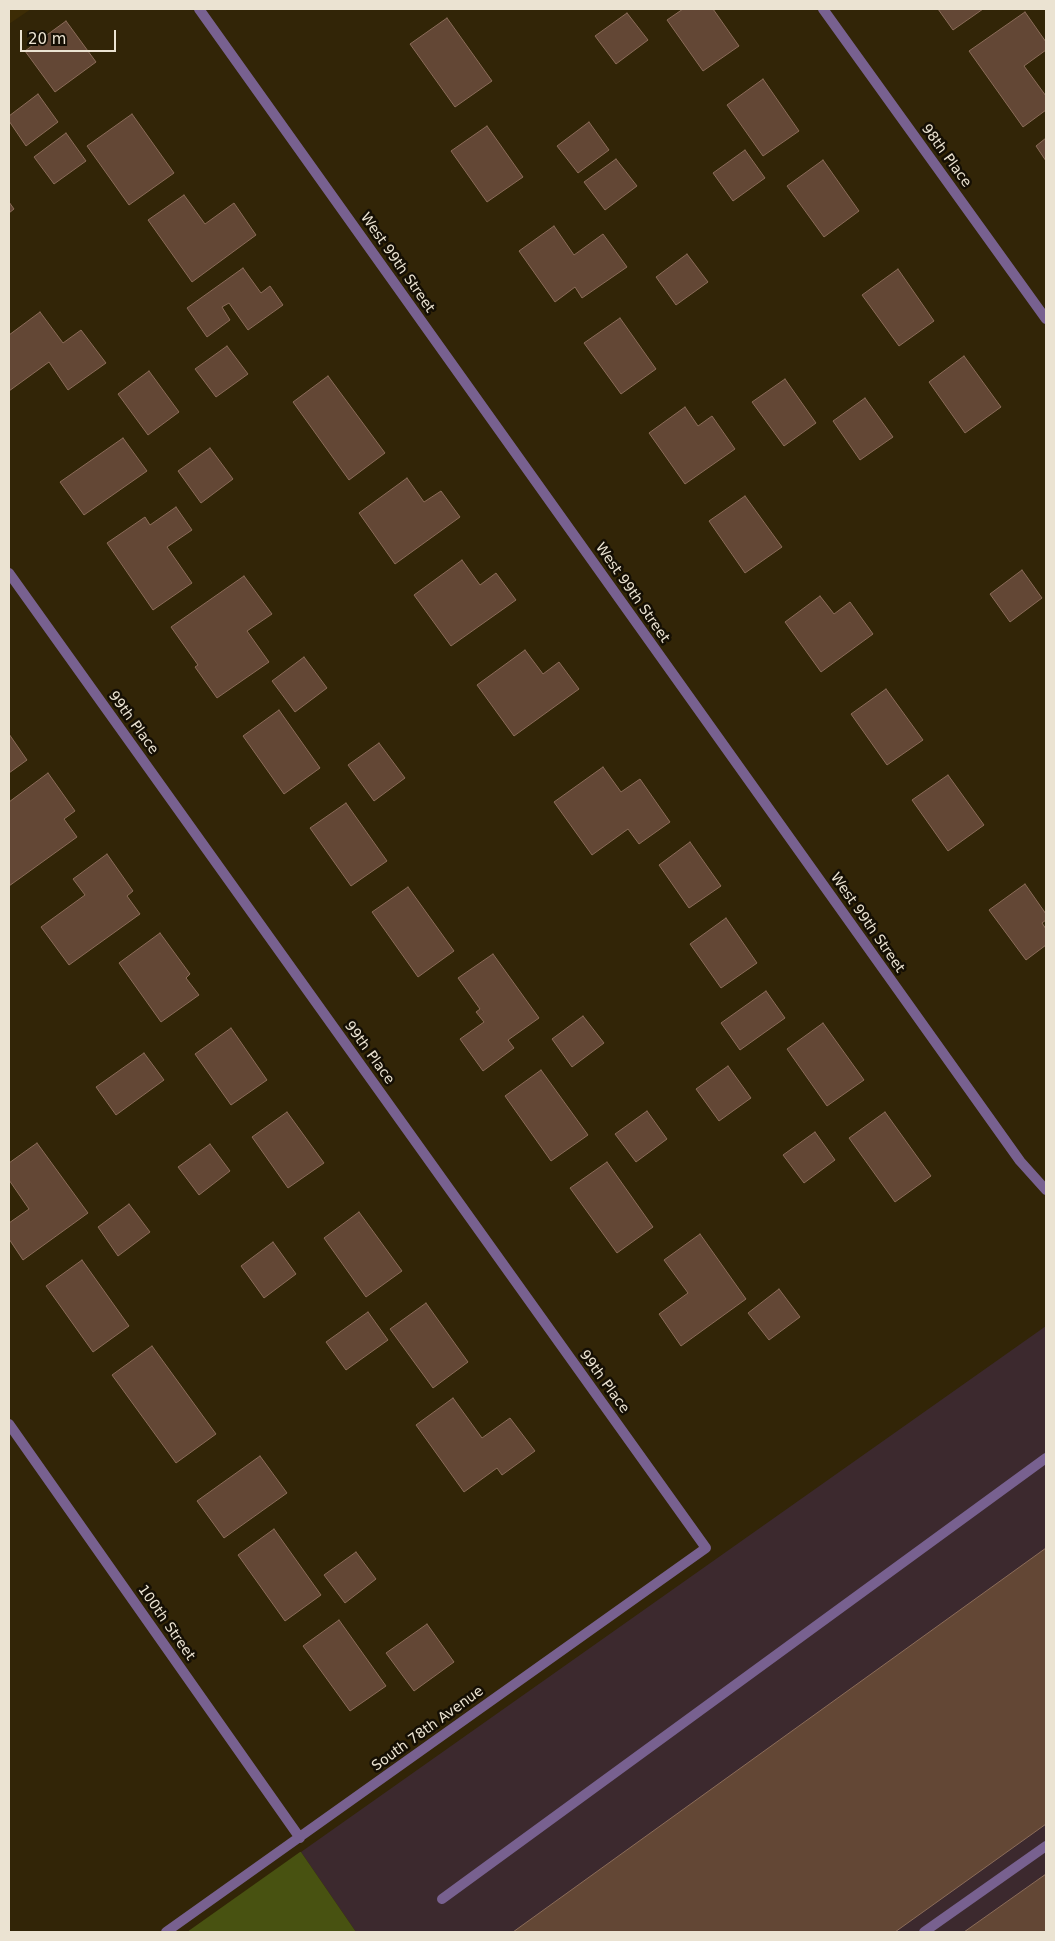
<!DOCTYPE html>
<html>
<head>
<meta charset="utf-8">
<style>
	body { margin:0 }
	#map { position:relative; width:1055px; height:1941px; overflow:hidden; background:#322507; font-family:"DejaVu Sans",sans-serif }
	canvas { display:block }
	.frame { position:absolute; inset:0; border:10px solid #ebe3d2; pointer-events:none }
	.scale { position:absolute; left:20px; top:30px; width:96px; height:22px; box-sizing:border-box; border:2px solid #ebe3d2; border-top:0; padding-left:6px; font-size:15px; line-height:18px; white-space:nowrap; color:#ebe3d2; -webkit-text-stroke:4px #150f04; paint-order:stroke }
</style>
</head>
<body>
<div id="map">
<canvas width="1055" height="1941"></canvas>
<div class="frame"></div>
<div class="scale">20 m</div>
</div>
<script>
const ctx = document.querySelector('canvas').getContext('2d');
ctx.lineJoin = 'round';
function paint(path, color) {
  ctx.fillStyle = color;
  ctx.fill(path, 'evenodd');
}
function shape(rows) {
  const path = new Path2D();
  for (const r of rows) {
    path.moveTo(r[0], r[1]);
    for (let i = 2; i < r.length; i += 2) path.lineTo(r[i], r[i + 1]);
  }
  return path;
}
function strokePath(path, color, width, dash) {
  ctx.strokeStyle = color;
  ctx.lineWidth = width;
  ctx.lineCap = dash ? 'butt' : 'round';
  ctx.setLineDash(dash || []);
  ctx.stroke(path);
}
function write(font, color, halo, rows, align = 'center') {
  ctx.font = font + ' "DejaVu Sans",sans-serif';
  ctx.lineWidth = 5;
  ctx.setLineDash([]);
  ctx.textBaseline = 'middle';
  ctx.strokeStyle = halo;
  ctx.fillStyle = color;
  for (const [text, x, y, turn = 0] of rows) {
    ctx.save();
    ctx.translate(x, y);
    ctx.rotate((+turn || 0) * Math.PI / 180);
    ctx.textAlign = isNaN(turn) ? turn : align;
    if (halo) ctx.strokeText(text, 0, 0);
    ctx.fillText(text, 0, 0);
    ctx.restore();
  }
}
const built = shape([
	[9,9,31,9,9,24]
]);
const industrial = shape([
	[1046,1326,1046,1932,356,1932,301,1852]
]);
const green = shape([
	[301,1852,356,1932,187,1932,300,1852]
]);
const building = shape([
	[683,9,713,9,739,46,703,71,667,20,683,9],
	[938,9,983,9,953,30,938,9],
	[1025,12,1046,42,1046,50,1024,66,1046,96,1046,110,1023,127,969,51,1025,12],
	[627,13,648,40,616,64,595,36,627,13],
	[447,18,492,81,455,107,410,44,447,18],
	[66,21,96,62,55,92,25,51,66,21],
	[763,79,799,131,763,156,727,105,763,79],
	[38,94,58,122,26,146,9,121,9,116,38,94],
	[132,114,174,173,129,205,87,146,132,114],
	[589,122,609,150,578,173,557,146,589,122],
	[487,126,523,177,487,202,451,151,487,126],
	[66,133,86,161,54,184,34,157,66,133],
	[1046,138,1046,161,1036,146,1046,138],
	[745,150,765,178,733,201,713,173,745,150],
	[616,159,637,186,605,210,584,182,616,159],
	[823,160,859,211,824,237,787,186,823,160],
	[184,195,205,224,234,203,256,235,192,282,148,220,184,195],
	[9,202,14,209,9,213,9,202],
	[554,226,574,255,603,234,627,267,582,298,575,287,555,302,519,251,554,226],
	[687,254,708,282,676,305,656,277,687,254],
	[243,268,261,293,270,286,283,305,248,330,229,303,222,307,230,320,207,337,187,308,243,268],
	[898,269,934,321,899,346,862,295,898,269],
	[40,312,63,343,81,330,106,363,68,390,49,362,9,391,9,335,40,312],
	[620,318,656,369,621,394,584,343,620,318],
	[227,346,248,374,216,397,195,369,227,346],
	[964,356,1001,407,965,433,929,382,964,356],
	[149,371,179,412,148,435,118,394,149,371],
	[328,376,385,453,349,480,293,402,328,376],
	[785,379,816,423,784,446,752,402,785,379],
	[865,398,893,437,860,460,833,421,865,398],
	[685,407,698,426,712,416,735,449,685,484,649,433,685,407],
	[123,438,147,471,84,515,60,482,123,438],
	[210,448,233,479,201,503,178,471,210,448],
	[407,478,424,502,441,491,460,517,395,564,359,513,407,478],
	[745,496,782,547,745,573,709,521,745,496],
	[176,507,192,530,167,547,192,583,153,610,107,543,145,517,150,525,176,507],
	[462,560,480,585,496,573,516,600,451,646,414,595,462,560],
	[1022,570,1042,598,1010,622,990,594,1022,570],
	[244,576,272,614,247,631,269,662,217,698,195,667,198,665,171,627,244,576],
	[820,596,834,614,850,602,873,634,821,672,785,622,820,596],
	[525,650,543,674,559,662,579,689,514,736,477,685,525,650],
	[304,657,327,688,295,712,272,681,304,657],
	[886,689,923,740,887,765,851,714,886,689],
	[279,710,320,768,284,794,243,736,279,710],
	[9,734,27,760,9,773,9,734],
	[379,743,405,778,374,801,348,765,379,743],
	[603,767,621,792,640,779,670,822,639,844,628,829,592,855,554,802,603,767],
	[48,773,75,811,64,819,77,837,9,886,9,802,48,773],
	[948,775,984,825,948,851,912,800,948,775],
	[346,803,387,861,351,886,310,828,346,803],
	[690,842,721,886,689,908,659,865,690,842],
	[107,854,133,891,127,896,140,914,69,965,41,927,85,895,73,879,107,854],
	[1025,884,1046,914,1046,920,1042,923,1046,929,1046,945,1026,960,989,910,1025,884],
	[408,887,454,951,418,977,372,912,408,887],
	[726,918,757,963,721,988,690,944,726,918],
	[160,933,190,974,186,978,199,995,161,1022,119,963,160,933],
	[493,954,539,1018,508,1040,514,1048,483,1071,460,1039,484,1022,476,1012,480,1009,458,978,493,954],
	[766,991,785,1018,740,1050,721,1023,766,991],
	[583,1016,604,1043,572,1067,552,1039,583,1016],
	[823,1023,864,1080,827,1106,787,1049,823,1023],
	[231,1028,267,1080,231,1105,195,1054,231,1028],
	[144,1053,164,1080,116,1115,96,1087,144,1053],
	[728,1066,751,1098,719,1121,696,1089,728,1066],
	[541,1070,588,1135,551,1161,505,1096,541,1070],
	[647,1111,667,1139,636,1162,615,1134,647,1111],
	[287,1112,324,1163,288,1188,252,1137,287,1112],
	[885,1112,931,1176,895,1202,849,1138,885,1112],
	[815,1132,835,1160,804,1183,783,1155,815,1132],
	[37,1143,88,1213,23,1260,9,1239,9,1223,29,1209,9,1180,9,1163,37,1143],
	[210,1144,230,1171,199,1195,178,1167,210,1144],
	[607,1162,653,1227,617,1253,570,1188,607,1162],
	[129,1204,150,1232,118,1256,98,1227,129,1204],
	[359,1212,402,1271,366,1297,324,1238,359,1212],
	[700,1234,746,1299,681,1346,659,1314,688,1293,664,1260,700,1234],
	[273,1242,296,1274,264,1298,241,1266,273,1242],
	[82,1260,129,1326,93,1352,46,1286,82,1260],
	[779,1289,800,1317,769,1340,748,1313,779,1289],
	[426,1303,468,1362,433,1388,390,1329,426,1303],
	[368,1312,388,1340,346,1370,326,1342,368,1312],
	[152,1346,216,1434,176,1463,112,1375,152,1346],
	[453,1398,482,1438,510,1418,535,1451,502,1475,497,1468,464,1492,416,1425,453,1398],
	[260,1456,287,1493,224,1538,197,1501,260,1456],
	[274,1529,321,1595,285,1621,238,1555,274,1529],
	[1046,1548,1046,1824,895,1932,513,1932,1046,1548],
	[356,1552,376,1579,345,1603,324,1575,356,1552],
	[339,1620,386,1686,350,1711,303,1646,339,1620],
	[427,1624,454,1662,414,1691,386,1653,427,1624],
	[1046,1874,1046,1932,964,1932,1046,1874]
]);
const lane = shape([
	[442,1899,1046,1458],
	[924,1932,1046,1846]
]);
const street = shape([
	[199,9,1020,1161,1046,1190],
	[823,9,1046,319],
	[9,573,706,1548,166,1932],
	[9,1424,300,1838]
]);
const streetNames = [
	["98th Place",946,156,54],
	["West 99th Street",397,263,55],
	["West 99th Street",632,593,55],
	["99th Place",133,723,54],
	["West 99th Street",867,923,55],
	["99th Place",369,1053,54],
	["99th Place",604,1382,54],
	["100th Street",166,1623,55],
	["South 78th Avenue",428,1729,-36]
];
paint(built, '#3d2c05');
paint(industrial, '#3c292e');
paint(green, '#485211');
paint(building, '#634735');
strokePath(building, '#8b6c59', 1);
strokePath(lane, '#786190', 10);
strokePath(street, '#786190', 10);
write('14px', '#ebe3d2', '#150f04', streetNames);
</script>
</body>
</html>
